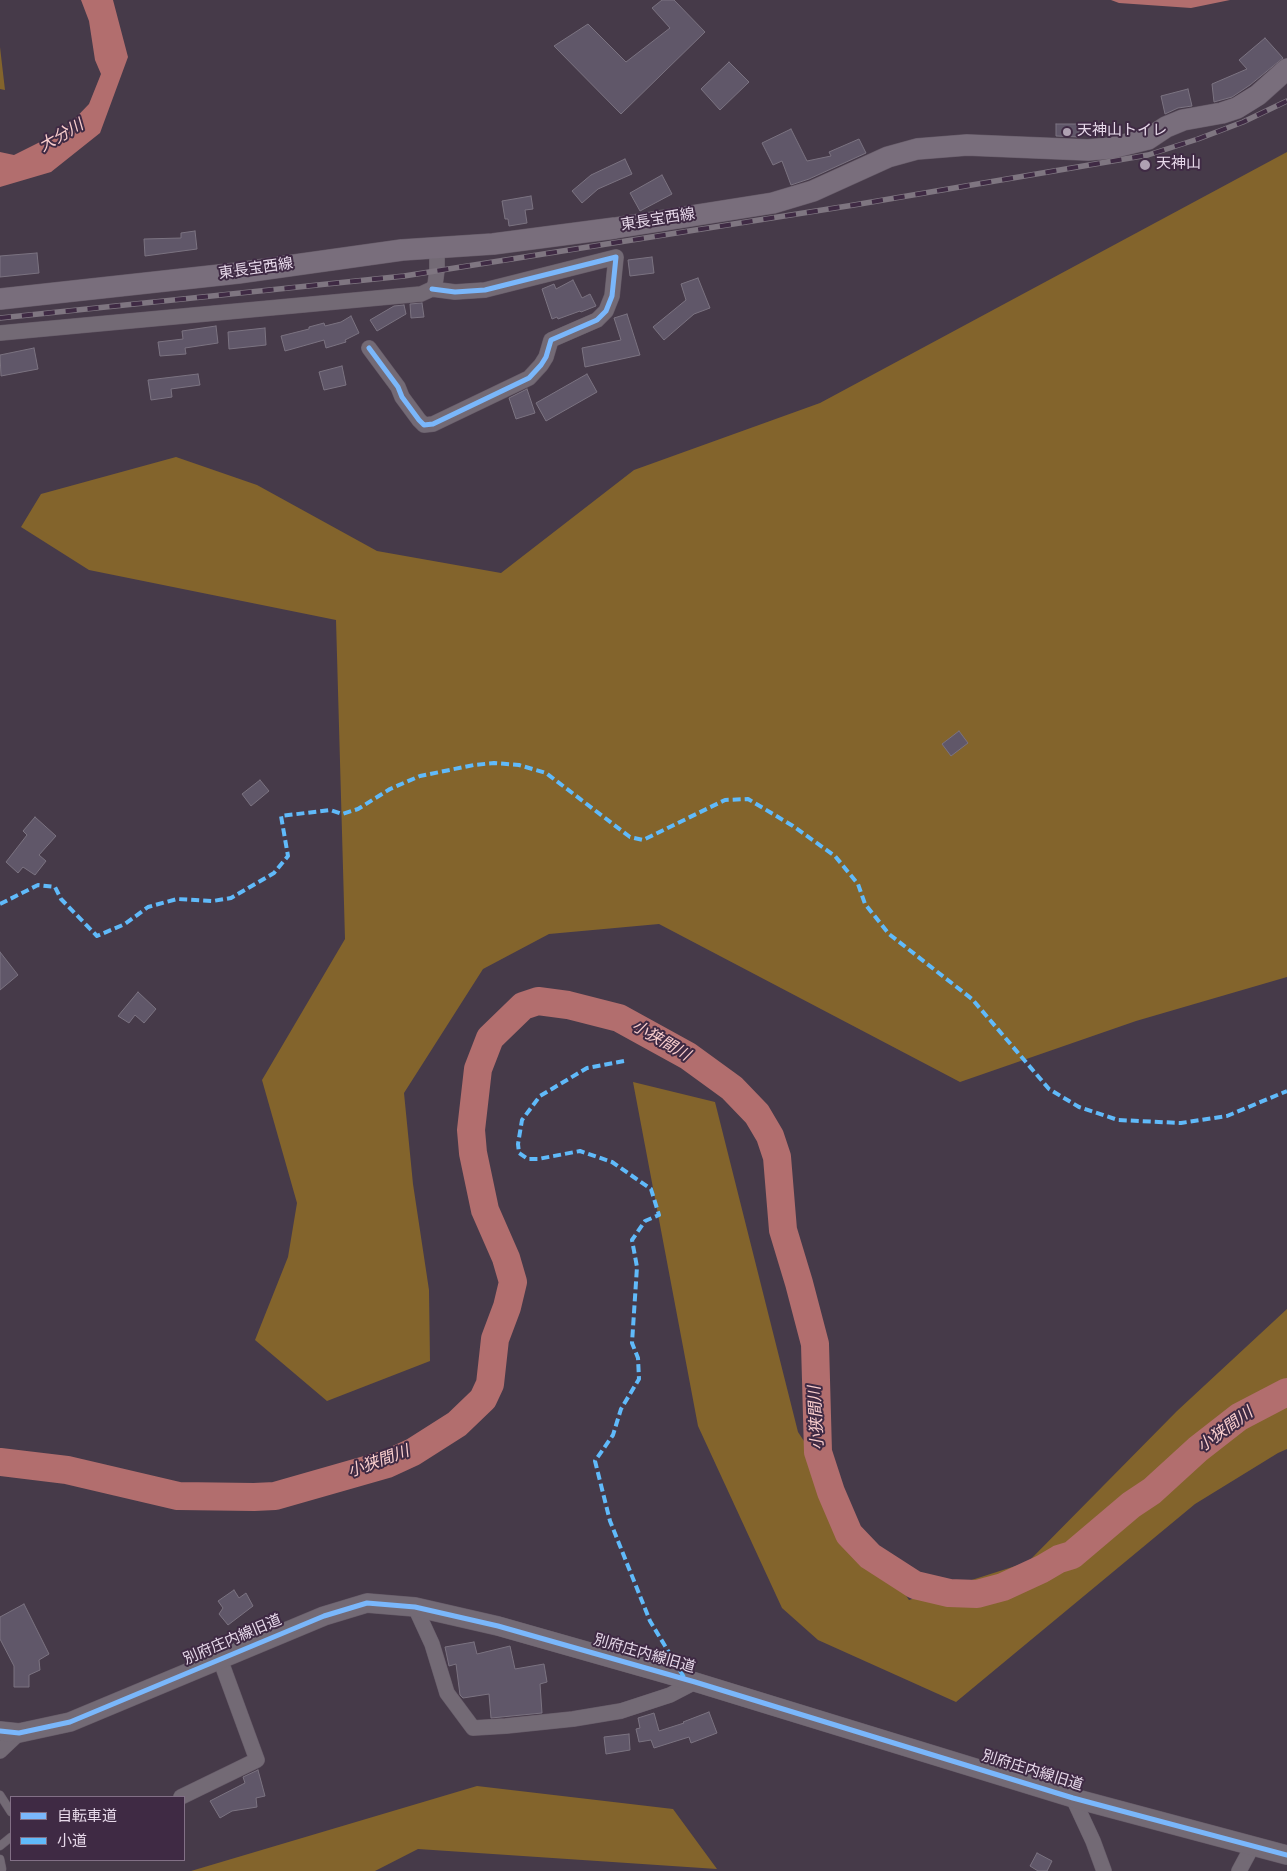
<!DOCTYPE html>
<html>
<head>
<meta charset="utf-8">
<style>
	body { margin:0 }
	#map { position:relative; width:1287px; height:1871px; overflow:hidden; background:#463a49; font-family:Overpass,"Noto Sans JP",sans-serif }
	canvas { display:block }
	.legend { position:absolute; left:10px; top:1796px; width:175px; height:65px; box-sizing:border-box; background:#3f2a44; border:1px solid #827086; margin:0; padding:6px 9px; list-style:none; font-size:15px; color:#e7d9ea }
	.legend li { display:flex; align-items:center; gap:10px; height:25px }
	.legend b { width:25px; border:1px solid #827086 }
</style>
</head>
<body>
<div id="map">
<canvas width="1287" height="1871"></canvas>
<ul class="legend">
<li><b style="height:6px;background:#7ab7fb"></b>自転車道</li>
<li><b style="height:6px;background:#60bafa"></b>小道</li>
</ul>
</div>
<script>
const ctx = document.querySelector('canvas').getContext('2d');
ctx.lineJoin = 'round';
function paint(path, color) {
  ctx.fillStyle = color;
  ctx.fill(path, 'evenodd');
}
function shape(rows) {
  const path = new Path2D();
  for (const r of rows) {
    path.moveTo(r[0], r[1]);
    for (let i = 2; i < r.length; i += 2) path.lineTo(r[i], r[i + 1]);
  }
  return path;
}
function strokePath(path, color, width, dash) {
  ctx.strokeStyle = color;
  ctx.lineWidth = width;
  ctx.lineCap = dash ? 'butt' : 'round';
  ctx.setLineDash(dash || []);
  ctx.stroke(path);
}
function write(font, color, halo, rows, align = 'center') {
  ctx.font = font + ' Overpass,"Noto Sans JP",sans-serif';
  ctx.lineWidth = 4;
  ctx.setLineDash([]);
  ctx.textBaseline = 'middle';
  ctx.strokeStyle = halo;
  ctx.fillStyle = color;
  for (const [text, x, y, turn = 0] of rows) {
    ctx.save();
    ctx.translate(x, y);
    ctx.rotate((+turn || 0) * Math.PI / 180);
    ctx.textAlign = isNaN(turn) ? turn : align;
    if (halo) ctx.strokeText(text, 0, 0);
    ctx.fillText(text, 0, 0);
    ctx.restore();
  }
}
const forest = shape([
	[0,47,5,90,0,89],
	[1287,152,1287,977,1136,1021,960,1082,659,924,549,934,483,969,404,1093,413,1184,429,1290,430,1361,327,1401,255,1340,288,1257,297,1203,262,1080,345,939,336,620,89,570,21,527,41,494,176,457,257,485,377,551,501,573,634,470,820,403],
	[633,1082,715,1102,798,1432,909,1600,1028,1562,1177,1411,1287,1309,1287,1449,1278,1453,1195,1504,956,1702,818,1640,782,1608,698,1426],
	[477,1786,673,1809,717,1869,418,1849,375,1871,191,1871]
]);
const water = shape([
	[81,0,113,0,128,57,100,133,51,172,0,187,0,152,14,155,64,130,89,104,101,74,95,60,89,21],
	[1111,0,1230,0,1191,8,1119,3]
]);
const river = shape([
	[0,1462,67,1470,178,1496,254,1497,275,1496,387,1464,413,1452,457,1424,483,1399,490,1384,495,1339,507,1307,513,1282,506,1258,485,1210,473,1153,471,1130,478,1069,490,1038,523,1006,538,1001,568,1005,619,1018,688,1056,732,1088,757,1114,770,1136,777,1157,783,1230,799,1283,815,1344,818,1452,831,1492,849,1534,870,1556,915,1585,949,1593,977,1594,1003,1587,1042,1569,1059,1559,1072,1555,1131,1505,1152,1491,1198,1449,1239,1417,1287,1392]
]);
const building = shape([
	[662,0,674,0,705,32,621,114,554,46,588,24,626,62,670,28,652,8,662,0],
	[1265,38,1283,58,1250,85,1232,97,1214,102,1212,84,1247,69,1239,60,1265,38],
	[729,62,749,82,720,110,701,89,729,62],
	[1188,89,1192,106,1178,108,1165,114,1161,96,1188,89],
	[1056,124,1079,124,1079,137,1056,136,1056,124],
	[791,129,807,161,831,156,829,152,859,139,866,153,809,179,791,185,782,161,773,165,762,143,791,129],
	[625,159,632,174,598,189,582,203,572,191,591,175,625,159],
	[662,175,672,194,640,211,630,193,662,175],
	[531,196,533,209,525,210,527,223,509,226,508,219,505,219,502,201,531,196],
	[195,231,197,249,145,256,144,239,181,238,181,233,195,231],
	[37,253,39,273,0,277,0,256,37,253],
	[652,257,654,273,630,276,628,260,652,257],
	[698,278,710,308,694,314,664,340,653,327,686,300,681,284,698,278],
	[573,280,582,298,590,294,596,306,581,312,580,311,558,319,557,317,552,319,542,289,554,284,556,289,573,280],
	[422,303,424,317,411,318,410,304,422,303],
	[404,305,406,314,377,331,370,320,394,306,404,305],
	[627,314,640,355,585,367,582,348,621,340,614,318,627,314],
	[351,316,359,333,345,340,346,342,326,348,324,340,285,351,281,336,309,329,309,327,324,323,325,326,341,322,351,316],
	[216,326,218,343,185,348,186,354,160,356,158,342,183,339,182,331,216,326],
	[265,328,266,345,229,349,228,332,265,328],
	[34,348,38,369,1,376,0,355,34,348],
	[342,366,346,385,324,390,319,372,342,366],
	[198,374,200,385,171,389,172,397,151,400,148,380,198,374],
	[587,374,597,392,546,421,536,403,587,374],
	[527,389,535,413,516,419,509,398,527,389],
	[959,731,968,743,951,756,942,744,959,731],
	[260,780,269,791,251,806,242,794,260,780],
	[35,817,56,836,39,855,46,861,35,875,23,867,18,873,6,862,27,835,23,831,35,817],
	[0,952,18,975,0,990,0,952],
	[138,992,156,1009,144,1023,135,1015,129,1023,118,1016,138,992],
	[234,1590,239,1598,246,1593,253,1606,228,1625,219,1614,223,1608,218,1601,234,1590],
	[24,1604,49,1654,39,1660,40,1670,29,1675,29,1687,14,1687,14,1666,0,1639,0,1617,24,1604],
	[474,1642,477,1654,510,1646,515,1669,544,1664,547,1682,540,1684,542,1713,491,1718,489,1694,463,1698,460,1695,456,1664,449,1666,445,1647,474,1642],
	[709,1712,717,1733,691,1743,689,1737,654,1748,651,1740,639,1742,636,1729,640,1728,638,1718,654,1713,659,1731,684,1723,683,1722,709,1712],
	[629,1734,630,1750,606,1754,604,1737,629,1734],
	[258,1770,265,1796,256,1798,257,1807,232,1811,220,1818,210,1801,245,1783,243,1777,258,1770],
	[1037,1853,1052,1861,1047,1871,1038,1871,1030,1866,1037,1853]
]);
const service = shape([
	[0,1795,11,1812],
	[0,1846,11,1837],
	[0,1859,2,1869]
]);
const minor = shape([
	[0,333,421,294,432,289,435,285,437,270,437,248],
	[369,348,398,387,402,397,419,420,424,425,433,424,529,378,541,365,546,357,551,340,597,320,606,311,612,296,616,257,485,290,455,292,432,289],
	[415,1607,432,1644,447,1693,473,1728,506,1726,573,1719,621,1711,670,1695,695,1682],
	[0,1751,19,1733],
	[181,1797,257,1760,220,1659],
	[1073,1798,1093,1841,1104,1871],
	[1239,1871,1253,1845]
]);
const tertiary = shape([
	[0,1731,19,1733,70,1722,324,1616,367,1603,415,1607,498,1626,695,1682,1073,1798,1287,1855]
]);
const secondary = shape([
	[0,299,238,273,402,250,493,244,615,228,773,203,813,191,888,157,917,149,967,145,1088,150,1111,148,1148,139,1166,127,1183,120,1222,113,1237,108,1258,95,1287,69]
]);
const rail = shape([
	[0,318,404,276,854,205,1148,155,1198,139,1243,122,1287,101]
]);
const quiet = shape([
	[0,904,38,885,55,887,61,899,97,936,125,924,148,907,177,899,213,901,231,898,274,873,288,856,281,816,330,810,342,814,358,809,390,789,420,776,474,765,494,763,519,765,546,773,630,837,643,840,725,800,748,799,793,826,835,856,858,884,865,904,889,934,972,999,1049,1089,1079,1107,1118,1120,1181,1123,1227,1116,1287,1091],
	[624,1061,587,1068,540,1096,522,1120,518,1144,519,1153,528,1159,538,1159,580,1151,612,1162,651,1189,659,1215,645,1221,632,1240,637,1267,632,1343,638,1358,639,1379,621,1409,613,1435,595,1461,610,1521,650,1621,685,1679]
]);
const cycleway = shape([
	[369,348,398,387,402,397,419,420,424,425,433,424,529,378,541,365,546,357,551,340,597,320,606,311,612,296,616,257,485,290,455,292,432,289],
	[0,1731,19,1733,70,1722,324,1616,367,1603,415,1607,498,1626,695,1682,1073,1798,1287,1855]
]);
const markers = [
	[1067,132,5,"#afa1b2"],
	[1145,165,6,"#afa1b2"]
];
const poiNames = [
	["天神山トイレ",1077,132],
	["天神山",1156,165]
];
const streetNames = [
	["東長宝西線",658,221,-9],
	["東長宝西線",256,270,-8],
	["別府庄内線旧道",233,1641,-23],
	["別府庄内線旧道",644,1655,16],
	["別府庄内線旧道",1032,1772,17]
];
const waterNames = [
	["大分川",62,137,-30],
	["小狭間川",660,1042,30],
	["小狭間川",818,1418,-93],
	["小狭間川",1226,1431,-36],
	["小狭間川",379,1463,-20]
];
paint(forest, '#83642c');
paint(water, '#b26e6e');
strokePath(river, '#b26e6e', 28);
paint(building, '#605769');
strokePath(building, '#7b7381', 1);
strokePath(service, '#655a67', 9);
strokePath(minor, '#655a67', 16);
strokePath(tertiary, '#655a67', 20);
strokePath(secondary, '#655a67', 22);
strokePath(service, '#736a75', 8);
strokePath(minor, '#736a75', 15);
strokePath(tertiary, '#736a75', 19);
strokePath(secondary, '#796e7c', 21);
strokePath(rail, '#7f7681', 5.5);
strokePath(rail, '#3f2a44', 4, [11]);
strokePath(quiet, '#60bafa', 4, [8, 4]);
strokePath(cycleway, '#7ab7fb', 5);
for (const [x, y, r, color] of markers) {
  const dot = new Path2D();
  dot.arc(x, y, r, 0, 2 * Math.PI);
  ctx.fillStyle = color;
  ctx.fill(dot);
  strokePath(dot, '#3f2a44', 2);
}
write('15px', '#e7d9ea', '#3f2a44', poiNames, 'left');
write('15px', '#e7d9ea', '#3f2a44', streetNames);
write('italic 16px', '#fbcfce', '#3f2a44', waterNames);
</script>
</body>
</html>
